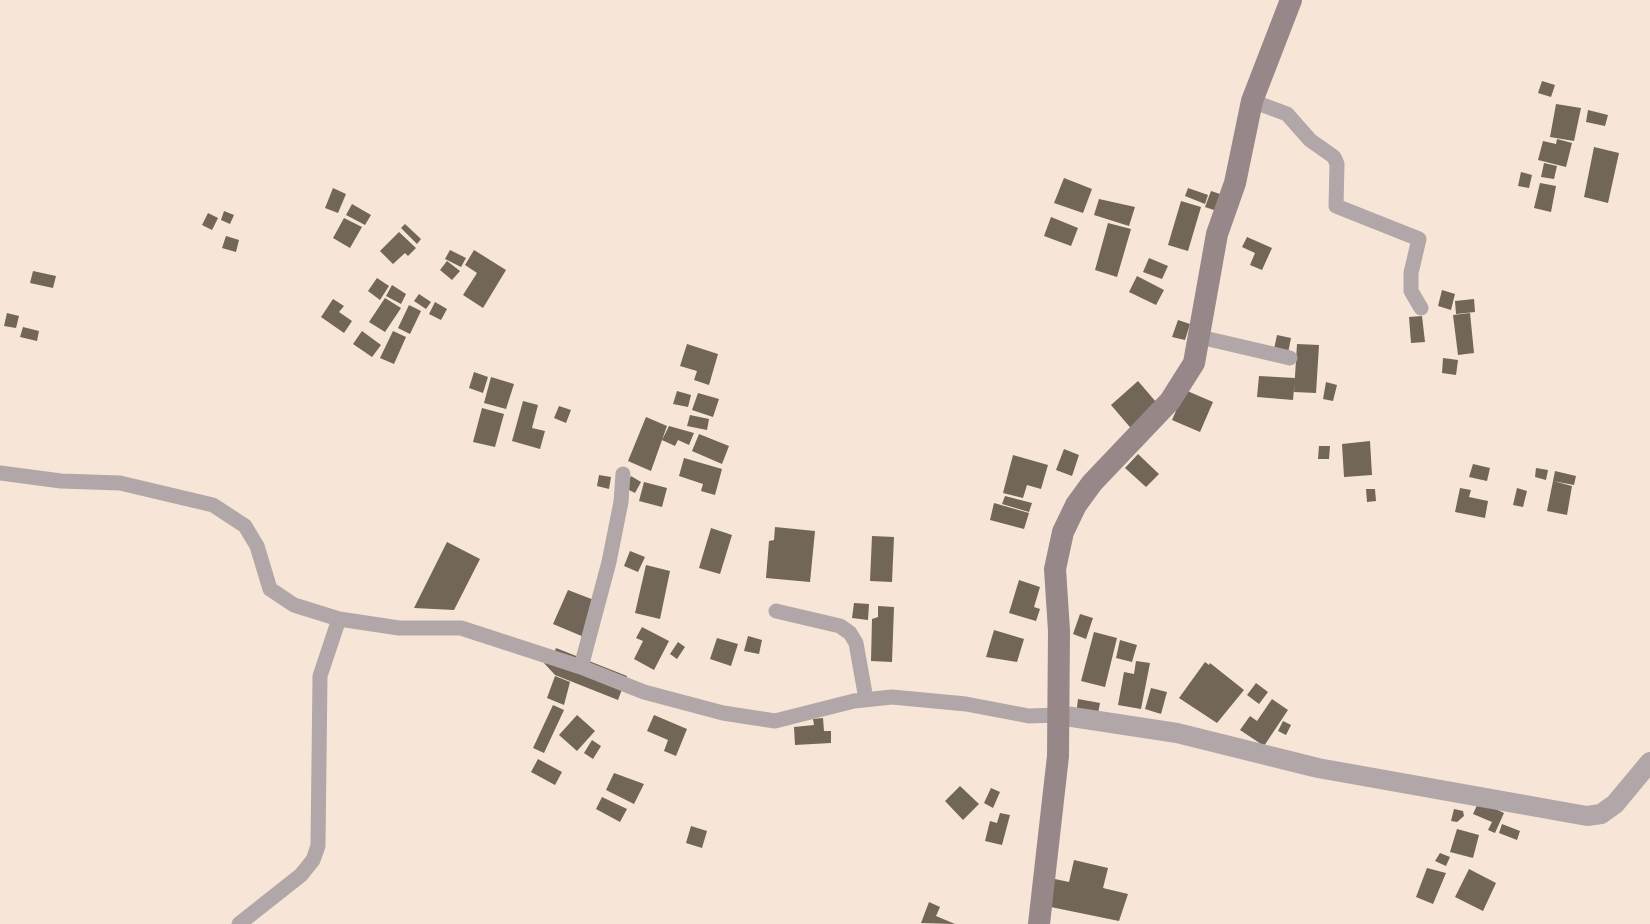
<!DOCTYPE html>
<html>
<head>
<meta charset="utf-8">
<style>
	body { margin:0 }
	canvas { display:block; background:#f7e5d7 }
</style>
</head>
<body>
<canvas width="1650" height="924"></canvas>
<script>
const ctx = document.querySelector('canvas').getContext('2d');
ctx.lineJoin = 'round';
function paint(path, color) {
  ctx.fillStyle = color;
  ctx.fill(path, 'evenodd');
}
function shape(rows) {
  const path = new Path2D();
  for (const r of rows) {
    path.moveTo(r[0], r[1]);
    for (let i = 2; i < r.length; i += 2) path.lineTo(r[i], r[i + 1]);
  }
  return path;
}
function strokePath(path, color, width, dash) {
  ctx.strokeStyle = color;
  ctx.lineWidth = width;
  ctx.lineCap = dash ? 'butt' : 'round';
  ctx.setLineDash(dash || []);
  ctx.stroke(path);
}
const building = shape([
	[1542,81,1555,85,1551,97,1538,93],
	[1556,104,1581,108,1574,141,1550,137],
	[1588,110,1608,115,1605,126,1586,122],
	[1557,139,1572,143,1566,167,1538,160,1543,141,1556,144],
	[1594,147,1619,153,1608,203,1584,197],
	[1544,163,1557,166,1554,179,1541,177],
	[1521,172,1532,175,1529,188,1518,186],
	[1064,178,1092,189,1083,213,1054,203],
	[1540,183,1556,186,1551,212,1534,208],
	[333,188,346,194,338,213,325,208],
	[1188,188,1208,195,1205,204,1185,196],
	[1211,191,1223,195,1217,211,1205,207],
	[1099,199,1135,207,1129,226,1094,215],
	[1181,201,1201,207,1188,251,1168,245],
	[352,204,371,215,365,225,346,215],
	[224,211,234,215,230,224,221,220],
	[208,213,218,218,212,230,202,225],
	[1051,217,1078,228,1071,246,1044,236],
	[344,218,362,227,350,248,333,238],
	[1108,223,1131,229,1117,277,1095,270],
	[405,224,421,239,417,244,401,228],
	[399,232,416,248,408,256,405,253,393,264,380,251],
	[226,236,239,240,236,252,222,248],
	[1247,237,1272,248,1262,270,1250,265,1255,253,1242,247],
	[450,250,466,258,461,267,445,259],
	[474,250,506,270,483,308,463,295,477,273,465,265],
	[1149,258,1168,266,1162,279,1143,272],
	[447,261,460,271,452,280,440,270],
	[33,271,56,276,53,288,30,283],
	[1137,276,1164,290,1156,305,1129,292],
	[377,278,389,286,380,300,368,291],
	[392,285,406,294,401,304,386,296],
	[1442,290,1455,294,1451,310,1438,306],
	[419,294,431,302,426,309,414,301],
	[385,298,401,308,385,332,369,322],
	[333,299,344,306,339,312,352,321,344,333,321,317],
	[1474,299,1475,312,1456,314,1455,301],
	[435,302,447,309,441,320,429,314],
	[409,305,421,311,410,334,398,328],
	[7,313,19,316,16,328,4,326],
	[1470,313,1474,353,1458,355,1453,315],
	[1422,316,1425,342,1411,343,1409,317],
	[1178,320,1190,324,1185,340,1172,337],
	[23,327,39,331,37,341,20,337],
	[362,331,381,345,372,357,353,344],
	[393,331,406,337,394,364,380,358],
	[1277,335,1291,338,1288,353,1274,349],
	[687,344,718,354,709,385,694,380,697,371,680,366],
	[1297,344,1319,345,1316,393,1294,392],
	[1443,358,1458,360,1456,375,1442,373],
	[474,372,488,377,483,393,469,388],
	[1259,376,1295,378,1293,400,1257,397],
	[491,377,514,384,506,409,484,403],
	[1138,381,1162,409,1135,433,1111,405],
	[1326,382,1337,385,1333,401,1323,399],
	[1185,390,1213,402,1200,432,1172,420],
	[677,391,691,395,688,407,673,404],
	[698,393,719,399,713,417,692,410],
	[523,401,538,405,532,428,545,431,540,449,512,441],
	[559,406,571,410,566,423,554,418],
	[482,408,504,414,495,447,473,442],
	[690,415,709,419,707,430,687,426],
	[646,417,667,426,651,471,628,461],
	[669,426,694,433,689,445,678,440,675,446,662,440],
	[699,434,729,446,722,464,692,451],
	[1370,441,1372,475,1344,477,1342,444],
	[1319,446,1330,446,1329,459,1318,459],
	[1064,449,1079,455,1072,476,1056,470],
	[1138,454,1159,474,1146,487,1125,468],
	[1013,455,1048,465,1041,489,1027,485,1023,498,1003,493],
	[684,458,722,469,715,495,701,491,703,484,679,476],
	[1473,464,1490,468,1487,481,1469,477],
	[1536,468,1548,470,1546,480,1535,477],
	[1555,471,1576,476,1574,485,1553,481],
	[599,475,611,477,609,489,597,486],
	[631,476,641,482,635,493,625,488],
	[1553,481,1572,486,1567,515,1547,511],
	[644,482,667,488,662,507,639,501],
	[1460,488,1471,490,1469,497,1488,501,1485,518,1455,512],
	[1517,488,1527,491,1523,507,1513,505],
	[1366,489,1375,489,1376,501,1367,502],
	[1005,496,1032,503,1029,512,1002,504],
	[994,503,1029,513,1024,529,990,520],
	[775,527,815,531,810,582,766,578,769,541,774,540],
	[711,528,732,535,720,574,699,568],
	[872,536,894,537,892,582,870,581],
	[447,542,480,559,454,610,414,608],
	[630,551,645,557,638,572,624,566],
	[646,565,670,571,660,619,635,613],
	[1019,580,1040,587,1034,607,1040,609,1036,621,1009,613],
	[568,590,594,600,584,637,553,624],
	[854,603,869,604,868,620,852,618],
	[878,606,894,607,892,662,871,661,872,619,878,617],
	[1080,614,1093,618,1086,639,1073,634],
	[642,627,669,641,654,670,634,659,643,641,636,638],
	[994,630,1024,639,1017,662,986,657],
	[1094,632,1117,638,1105,687,1081,681],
	[748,636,762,640,759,654,744,651],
	[717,638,738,644,731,666,710,659],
	[1120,640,1137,645,1132,662,1116,658],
	[678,642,685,647,677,659,670,654],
	[556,648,627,676,618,700,555,675,544,663,548,654,553,656],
	[1136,661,1150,663,1141,709,1118,705,1124,672,1134,674],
	[1205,662,1209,665,1210,663,1244,690,1217,723,1179,698],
	[555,676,570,682,564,705,547,698],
	[1256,683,1268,692,1259,704,1247,695],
	[1151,688,1167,692,1161,714,1145,709],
	[1078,699,1100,703,1097,719,1076,715],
	[1272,699,1288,710,1264,746,1240,730,1250,716,1257,721],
	[553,705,564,710,544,753,533,748],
	[577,715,595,731,577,751,559,735],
	[654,715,687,729,676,756,664,751,668,740,647,731],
	[823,718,824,731,831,731,831,743,795,745,794,727,814,725,813,719],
	[1283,721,1291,725,1286,735,1278,731],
	[592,740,601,746,593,759,584,753],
	[538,759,562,772,555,785,531,772],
	[614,773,644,784,634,804,606,790],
	[960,786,979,804,963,820,945,801],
	[991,788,1000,792,993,808,984,803],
	[602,797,627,809,620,822,596,809],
	[1479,801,1504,813,1495,833,1488,830,1492,822,1473,814],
	[1454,809,1463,811,1464,816,1457,822,1451,821],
	[1000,813,1010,815,1002,845,985,841,990,821,997,823],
	[1502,824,1520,831,1517,840,1499,833],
	[691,826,707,831,702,848,686,843],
	[1457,829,1479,835,1473,858,1450,852],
	[1440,853,1450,857,1446,866,1435,861],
	[1074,860,1108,868,1103,888,1128,894,1119,921,1041,905,1050,878,1069,882],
	[1427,868,1446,873,1433,904,1416,897],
	[1469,869,1496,883,1483,911,1455,897],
	[929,902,940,907,936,916,955,924,921,923]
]);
const minor = shape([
	[1252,101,1287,114,1310,140,1334,157,1337,164,1336,206,1419,239,1411,273,1411,291,1421,308],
	[1200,337,1290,358],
	[0,473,61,481,120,483,213,505,245,526,257,546,270,589,294,605,339,619,399,628,461,628,581,667,644,692,723,713,775,721,854,701,892,697,966,704,1029,716,1059,715],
	[776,611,840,626,850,633,856,643,866,699],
	[581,667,609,562,621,502,623,474],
	[239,924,301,875,313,860,318,846,320,676,339,619]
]);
const tertiary = shape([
	[1059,715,1177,733,1318,768,1587,816,1601,814,1615,804,1650,762]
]);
const secondary = shape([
	[1039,924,1058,756,1059,631,1055,569,1063,532,1076,505,1092,483,1170,401,1194,363,1217,234,1235,183,1252,101,1291,0]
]);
paint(building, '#716657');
strokePath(minor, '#b2a7a8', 15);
strokePath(tertiary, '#b2a7a8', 20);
strokePath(secondary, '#978789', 22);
</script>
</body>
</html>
